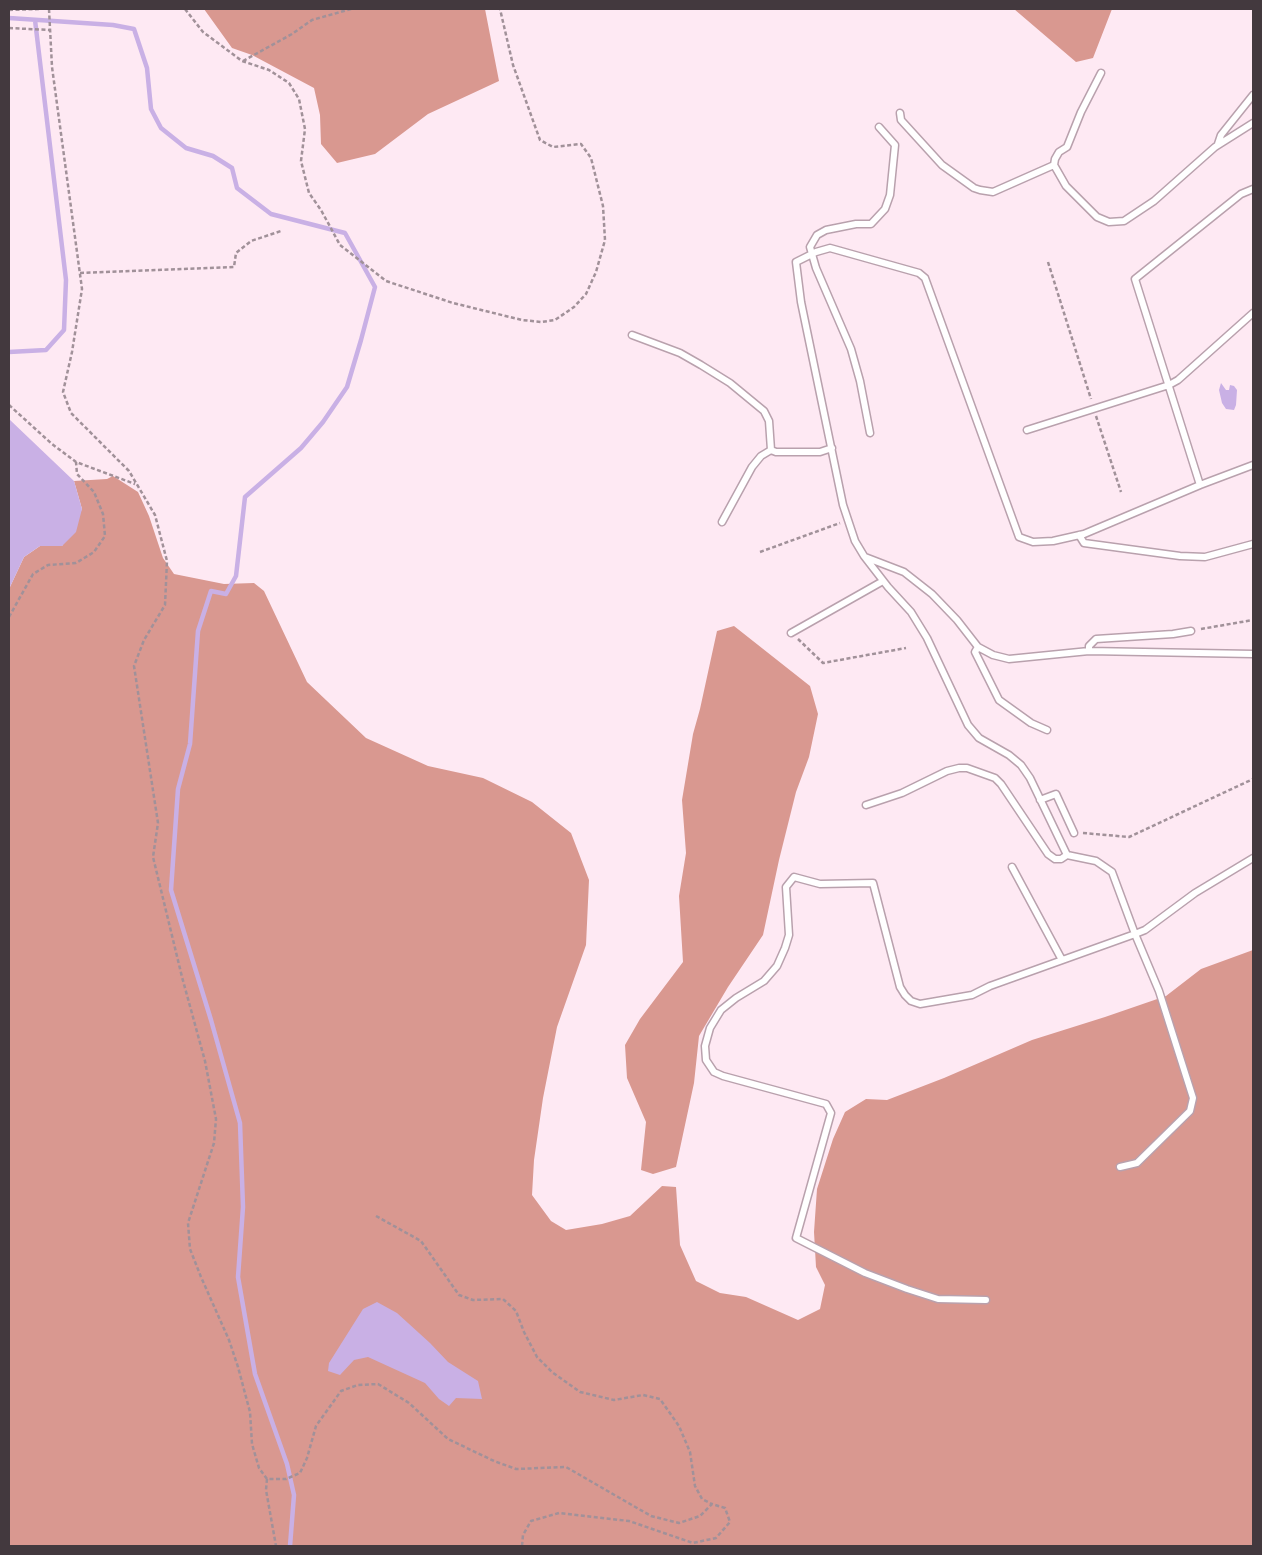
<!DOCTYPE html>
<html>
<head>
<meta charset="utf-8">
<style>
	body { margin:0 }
	#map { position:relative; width:1262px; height:1555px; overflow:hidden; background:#fee9f3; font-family:"PT Serif",serif }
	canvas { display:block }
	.frame { position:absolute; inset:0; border:10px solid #43393e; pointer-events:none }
</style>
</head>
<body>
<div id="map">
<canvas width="1262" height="1555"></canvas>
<div class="frame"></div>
</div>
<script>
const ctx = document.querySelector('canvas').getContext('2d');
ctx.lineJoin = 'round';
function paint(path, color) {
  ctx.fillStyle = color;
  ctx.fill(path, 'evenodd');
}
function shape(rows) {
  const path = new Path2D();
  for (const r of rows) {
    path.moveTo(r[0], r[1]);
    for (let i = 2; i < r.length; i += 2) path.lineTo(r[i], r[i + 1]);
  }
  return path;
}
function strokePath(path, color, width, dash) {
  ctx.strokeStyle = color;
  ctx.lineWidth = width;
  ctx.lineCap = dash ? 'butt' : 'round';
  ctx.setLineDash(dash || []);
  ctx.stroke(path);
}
const forest = shape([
	[204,9,485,9,499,81,428,114,375,154,337,163,321,144,320,115,314,88,252,55,232,48],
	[1014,9,1112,9,1093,58,1076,62],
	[113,476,138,492,149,516,163,558,174,574,224,584,254,583,264,591,307,682,366,738,428,766,483,778,532,802,571,833,589,880,586,945,557,1027,543,1098,534,1160,532,1195,551,1221,566,1230,602,1224,630,1216,662,1186,676,1187,680,1245,696,1281,720,1293,746,1297,798,1320,820,1309,825,1285,816,1267,814,1232,817,1189,833,1139,845,1112,866,1099,887,1100,944,1078,1032,1040,1105,1017,1166,996,1201,969,1253,950,1253,1546,9,1546,9,589,24,557,40,546,62,546,82,509,74,481,107,479],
	[734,626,810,686,818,714,809,757,796,792,779,860,763,935,728,987,699,1036,694,1083,676,1167,653,1174,641,1170,646,1122,627,1078,625,1045,640,1019,683,962,679,896,686,853,682,800,693,734,700,709,717,631]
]);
const water = shape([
	[1221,383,1226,390,1229,390,1230,385,1234,386,1237,390,1236,405,1234,410,1226,409,1222,403,1219,390],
	[9,419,74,481,82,509,76,532,62,546,40,546,24,557,9,589],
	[377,1302,397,1313,430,1343,448,1362,478,1381,482,1399,456,1398,449,1406,439,1399,425,1383,368,1357,354,1360,340,1375,328,1371,329,1363,363,1309]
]);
const stream = shape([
	[9,18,113,25,134,29,147,68,151,109,161,128,186,148,213,156,232,168,237,188,271,214,345,233,375,287,361,340,347,387,323,422,301,448,245,497,236,576,226,594,211,591,198,631,190,744,178,789,171,890,211,1020,240,1123,243,1207,238,1277,255,1374,287,1464,294,1495,290,1546],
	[9,352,46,350,64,330,66,280,35,20]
]);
const path = shape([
	[49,9,52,67,82,289,72,352,63,392,71,413,129,471,155,515,167,561,165,605,144,640,134,666,158,823,153,857,182,977,205,1061,216,1119,214,1143,188,1223,190,1249,201,1277,229,1340,238,1367,250,1412,252,1444,259,1468,267,1479,286,1479,300,1473,307,1458,316,1426,341,1391,358,1385,378,1384,409,1403,448,1439,494,1461,516,1469,566,1467,651,1516,679,1523,700,1516,712,1504,725,1508,730,1522,716,1538,693,1543,629,1521,559,1513,531,1521,523,1535,522,1546],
	[185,9,203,32,242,61,269,70,289,83,299,99,305,129,301,161,309,193,321,210,340,245,386,281,453,303,522,320,541,322,555,320,574,307,586,294,596,272,605,240,603,206,591,158,581,144,553,147,540,140,513,65,500,9],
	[9,10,40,9],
	[9,28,50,30],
	[243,61,292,34,312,20,351,9],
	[1048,262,1091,399],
	[80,273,234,267,236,253,251,241,281,231],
	[9,405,52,444,76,462,135,484],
	[1096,416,1121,492],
	[760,552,840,523],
	[9,617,33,574,48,565,76,563,94,552,105,536,103,514,94,492,77,474,76,462],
	[1201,629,1253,620],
	[798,639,823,663,906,648],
	[1083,833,1129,837,1253,779],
	[376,1216,421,1241,459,1295,473,1300,503,1299,516,1311,524,1332,537,1357,552,1372,580,1392,614,1400,643,1395,660,1399,679,1426,690,1452,695,1486,702,1499,712,1504],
	[267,1479,266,1490,276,1546]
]);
const lane = shape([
	[1101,73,1081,112,1067,147,1059,152,1055,159,1054,165,1066,186,1097,217,1109,222,1124,221,1154,201,1215,147,1253,123],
	[900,113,901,120,942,165,974,188,980,190,993,192,1054,165],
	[1218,144,1221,135,1253,95],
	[632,335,680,353,701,365,730,383,764,411,769,421,771,450,776,452,820,452,832,448],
	[1027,430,1169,385,1178,380,1253,313],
	[870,433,860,381,851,349,816,268,810,247,817,235,826,230,856,224,871,224,885,209,890,195,895,145,879,127],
	[1200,485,1135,279,1241,194,1253,189],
	[722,522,752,467,761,456,771,450],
	[1079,535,1084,543,1180,556,1205,557,1253,544],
	[865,557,904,572,932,594,957,620,978,647,993,655,1009,659,1089,651,1253,654],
	[791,633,883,581],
	[978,647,975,652,999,700,1031,723,1047,730],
	[1089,651,1089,646,1096,639,1173,634,1191,631],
	[1040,800,1056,794,1074,833],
	[866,805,902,793,947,771,959,768,967,768,995,778,1001,784,1048,854,1055,859,1061,859,1067,855],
	[1012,867,1062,960],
	[1120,1167,1137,1163,1190,1111,1193,1098,1159,991,1135,934,1145,930,1195,893,1253,858],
	[986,1300,938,1299,907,1289,865,1273,796,1238,831,1113,826,1104,723,1076,714,1072,706,1060,705,1046,710,1028,721,1010,736,998,764,981,777,966,785,948,789,935,786,887,794,877,820,884,873,883,900,987,905,995,911,1001,920,1004,972,995,990,986,1135,934,1112,872,1096,861,1067,855,1030,778,1021,765,1009,755,979,738,968,725,927,638,911,612,888,587,864,556,855,541,843,505,801,302,796,262,816,252,830,248,919,273,925,278,1019,537,1033,542,1053,541,1084,534,1200,485,1253,465]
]);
paint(forest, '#d99890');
paint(water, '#c9b0e5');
strokePath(stream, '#c9b0e5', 4.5);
strokePath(lane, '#b9a1ad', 9);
strokePath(path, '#a19199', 2.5, [4, 2.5]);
strokePath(lane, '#fff', 6);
</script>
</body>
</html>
